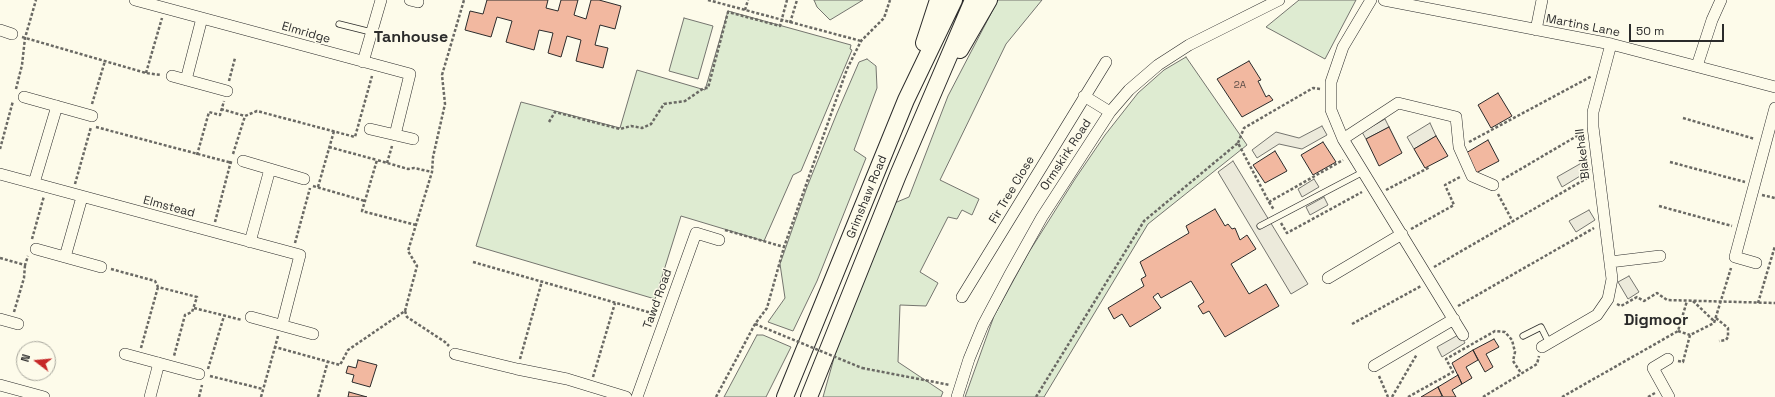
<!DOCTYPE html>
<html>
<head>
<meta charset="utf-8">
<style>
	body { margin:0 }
	#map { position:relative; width:1775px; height:397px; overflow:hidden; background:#fdfbea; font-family:"Space Grotesk",sans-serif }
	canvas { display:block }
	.north { position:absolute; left:16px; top:341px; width:40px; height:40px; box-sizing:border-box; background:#fdfbea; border:1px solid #a9a89e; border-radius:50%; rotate:286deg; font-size:11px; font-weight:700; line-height:16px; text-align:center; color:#2b2b2b }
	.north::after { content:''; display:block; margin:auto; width:14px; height:18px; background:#c62828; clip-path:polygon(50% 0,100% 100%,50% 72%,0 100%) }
	.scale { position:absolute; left:1629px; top:24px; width:95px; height:18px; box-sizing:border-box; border:2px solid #2b2b2b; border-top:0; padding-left:5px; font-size:12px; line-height:14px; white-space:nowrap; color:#2b2b2b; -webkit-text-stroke:3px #fdfbea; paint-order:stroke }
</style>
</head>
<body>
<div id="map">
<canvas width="1775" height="397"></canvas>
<div class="north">N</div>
<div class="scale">50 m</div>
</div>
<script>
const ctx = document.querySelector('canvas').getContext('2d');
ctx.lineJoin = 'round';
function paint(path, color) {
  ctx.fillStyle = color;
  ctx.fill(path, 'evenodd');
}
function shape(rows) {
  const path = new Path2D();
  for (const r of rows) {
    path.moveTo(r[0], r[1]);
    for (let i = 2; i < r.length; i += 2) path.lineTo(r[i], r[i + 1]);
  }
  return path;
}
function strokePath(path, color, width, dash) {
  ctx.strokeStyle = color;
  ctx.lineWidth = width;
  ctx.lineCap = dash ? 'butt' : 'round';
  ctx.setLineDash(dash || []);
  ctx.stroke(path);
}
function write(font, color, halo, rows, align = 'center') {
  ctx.font = font + ' "Space Grotesk",sans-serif';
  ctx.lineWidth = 3;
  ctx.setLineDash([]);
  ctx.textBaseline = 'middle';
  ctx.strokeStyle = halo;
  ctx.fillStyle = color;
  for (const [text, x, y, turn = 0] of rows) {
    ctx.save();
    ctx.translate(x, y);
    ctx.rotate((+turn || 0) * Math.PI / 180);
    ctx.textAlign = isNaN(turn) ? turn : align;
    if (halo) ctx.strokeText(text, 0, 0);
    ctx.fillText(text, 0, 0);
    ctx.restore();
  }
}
const green = shape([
	[814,0,863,0,830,20,817,7,814,0],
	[998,0,1042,0,1006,44,940,180,979,199,972,215,962,210,957,219,948,217,920,272,938,283,926,306,900,305,898,362,943,392,941,397,823,397,838,344,892,204,909,197,948,96,998,0],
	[1299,0,1356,0,1325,59,1266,27,1299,0],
	[728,11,851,45,850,49,852,50,801,171,793,175,764,241,681,216,655,299,476,246,521,102,620,128,637,70,705,90,728,11],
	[684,18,713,26,698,79,669,71,684,18],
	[1186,57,1247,145,1148,224,1044,397,965,397,994,316,1029,252,1075,179,1105,135,1138,93,1164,70,1186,57],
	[867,59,876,66,877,88,854,150,866,158,817,281,793,331,768,322,785,298,780,264,807,187,837,113,859,62,867,59],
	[757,335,763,335,791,347,766,397,724,397,757,335]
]);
const parking = shape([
	[1385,119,1389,127,1366,139,1362,132,1385,119],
	[1430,123,1436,136,1414,149,1407,137,1430,123],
	[1322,126,1327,135,1302,149,1279,144,1257,158,1252,150,1276,132,1299,138,1322,126],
	[1233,161,1308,284,1291,294,1218,172,1233,161],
	[1585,161,1590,170,1562,187,1557,177,1585,161],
	[1314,179,1319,187,1302,197,1298,189,1314,179],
	[1324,197,1328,205,1310,215,1306,207,1324,197],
	[1589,210,1595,220,1576,232,1569,221,1589,210],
	[1629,276,1639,292,1628,299,1618,282,1629,276],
	[1460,334,1465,343,1442,357,1437,347,1460,334]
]);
const building = shape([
	[487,0,548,0,546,8,558,11,561,0,578,0,574,15,586,19,591,0,599,0,621,6,615,29,600,25,595,45,608,48,603,68,576,61,581,40,567,36,561,57,548,53,553,33,539,30,534,50,506,42,512,21,497,17,491,37,465,30,470,11,483,14,487,0],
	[1249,61,1261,80,1258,81,1266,97,1269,95,1273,100,1242,117,1217,79,1249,61],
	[1498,93,1512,116,1491,128,1478,105,1498,93],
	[1389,127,1402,153,1379,166,1366,139,1389,127],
	[1436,136,1448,156,1425,168,1414,149,1436,136],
	[1488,140,1499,161,1476,173,1466,153,1488,140],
	[1323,142,1336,162,1313,175,1301,155,1323,142],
	[1275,151,1287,171,1265,183,1253,165,1275,151],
	[1215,209,1225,226,1228,224,1232,229,1235,228,1240,240,1247,235,1256,249,1231,264,1249,294,1266,284,1279,306,1225,337,1209,311,1203,314,1198,306,1204,302,1191,281,1161,298,1158,293,1153,297,1161,308,1130,327,1122,314,1114,319,1108,308,1144,286,1141,279,1146,276,1140,262,1189,233,1186,226,1215,209],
	[1494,339,1499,347,1486,354,1493,367,1485,372,1473,350,1494,339],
	[1473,350,1478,360,1466,367,1472,378,1462,384,1452,363,1473,350],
	[358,360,377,365,370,387,352,382,354,375,346,373,348,366,356,368,358,360],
	[1458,375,1462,384,1452,390,1456,397,1443,397,1438,387,1458,375],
	[1438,387,1442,396,1440,397,1421,397,1438,387],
	[349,392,367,397,348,397,349,392]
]);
const path = shape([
	[708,0,861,41],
	[745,10,748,0],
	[790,23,797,0],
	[22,37,146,73,161,75],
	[146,73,162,18],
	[229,81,235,58],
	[16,89,22,65,25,38,36,0],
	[92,104,105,61],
	[221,109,245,116],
	[1683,118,1755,139],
	[549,122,555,112,620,129,631,126,642,128,651,124,664,104,685,101,704,88,708,88,728,12,780,26,787,0],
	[96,127,232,163],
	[1469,142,1592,76],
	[1238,143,1244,128,1313,88,1320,89],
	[329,147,377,160],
	[0,149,13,101],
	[233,154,245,116,257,111,355,137,372,76],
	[197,155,209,112,220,115,224,101],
	[1670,162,1745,182],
	[387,163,392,146],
	[1502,180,1582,133],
	[75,184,91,127],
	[313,186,365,201],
	[318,187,334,131],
	[1386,190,1430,167],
	[1498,194,1513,222],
	[1762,195,1775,198],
	[1269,202,1274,210],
	[1659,206,1732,226],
	[215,222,231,161],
	[1281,223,1287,233,1362,192],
	[416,225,362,211,377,160,408,169,414,168,432,172],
	[1411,229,1454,205,1445,185,1460,177],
	[725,230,784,247],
	[32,239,44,196],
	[295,243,310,188],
	[0,258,25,265,28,256],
	[473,262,655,314],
	[1434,267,1589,177],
	[111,269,155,281,158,287,197,297,192,312,185,315,174,356],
	[1693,301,1714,321],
	[1758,303,1775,246],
	[1617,304,1621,306,1637,297,1644,301,1657,293,1667,300,1775,303],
	[1458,306,1594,228],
	[194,308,242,320],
	[405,311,407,317,445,342,449,346],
	[14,312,24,278,25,265],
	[1716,318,1728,328,1728,337,1726,340,1719,341],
	[1352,324,1421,286],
	[1678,331,1690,335],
	[278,336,275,347,340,365,348,350,405,311,417,266,408,251,432,172,433,157,445,104,442,75,464,0],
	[141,348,158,287],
	[520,359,542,281],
	[1678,361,1683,362,1690,335,1714,323,1731,268],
	[862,368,950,385],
	[208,369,224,316],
	[210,376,263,389],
	[1379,376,1388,397],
	[593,377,615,303],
	[199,397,202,385],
	[261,397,275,347],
	[318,397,328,361],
	[716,397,755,324,767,308,784,247,847,69,861,41,884,18,890,0],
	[1036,397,1144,221,1238,143,1269,202,1343,160],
	[1392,397,1417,354],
	[1408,397,1453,372,1446,359,1495,331,1505,332,1512,340,1515,352,1513,361,1521,373],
	[1483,397,1537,364,1539,356],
	[1562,397,1678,331,1687,301],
	[1648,397,1655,393]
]);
const service = shape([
	[339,24,371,32],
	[1260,226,1363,172],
	[1523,336,1541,327,1549,343]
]);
const minor = shape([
	[135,0,410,74,395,135],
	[410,0,418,2],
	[1371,0,1343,47,1331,82,1331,110,1343,139,1463,335],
	[1384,0,1611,44,1775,87],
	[0,30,12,34],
	[1536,30,1542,0],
	[363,62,381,0],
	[1697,66,1712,20,1721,0],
	[172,76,227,91],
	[186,80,202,18],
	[1084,96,1110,112],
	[24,97,92,116],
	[370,129,413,139],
	[1343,139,1398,103,1456,117,1459,147,1472,176,1493,185],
	[243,161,304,179],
	[0,174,300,255,282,325],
	[34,183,57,106],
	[250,242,270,169],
	[36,249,101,267],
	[65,257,82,197],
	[1610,262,1660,256],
	[1756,263,1735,257,1775,108],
	[1328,278,1402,234],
	[962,297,1106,62],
	[251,317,313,334],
	[0,319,18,324],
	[1542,347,1597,315,1608,299,1612,279,1593,127,1593,112,1611,44],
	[125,354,199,374],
	[455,354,517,369,567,379,626,397],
	[1668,359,1653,368,1669,397],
	[1374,366,1454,319],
	[0,385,44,397],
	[150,397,159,363],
	[637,397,696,233,719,240],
	[957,397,969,359,983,325,1009,276,1042,217,1110,112,1129,90,1158,65,1189,45,1279,0]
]);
const secondary = shape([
	[924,43,938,0],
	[960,50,989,0],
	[785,397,906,100,954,0],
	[809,397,898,175,973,0]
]);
const pathBridge = shape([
	[755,324,862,368]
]);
const numberNames = [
	["2A",1240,85]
];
const streetNames = [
	["Martins Lane",1583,26,11],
	["Elmridge",306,33,16],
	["Blakehall",1583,154,-97],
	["Ormskirk Road",1066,155,-57],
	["Fir Tree Close",1012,190,-59],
	["Grimshaw Road",867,197,-68],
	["Elmstead",169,207,15],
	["Tawd Road",658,299,-70]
];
const districtNames = [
	["Tanhouse",411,38],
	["Digmoor",1656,321]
];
paint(green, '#deebd1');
strokePath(green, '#74746e', 1);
paint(parking, '#eceadb');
strokePath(parking, '#74746e', 1);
paint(building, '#f2b8a0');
strokePath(building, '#2b2b2b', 1);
strokePath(service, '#2b2b2b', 7);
strokePath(minor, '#2b2b2b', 12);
strokePath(secondary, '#2b2b2b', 18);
strokePath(path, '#6a6964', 2.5, [3, 2]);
strokePath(service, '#fdfbea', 5.5);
strokePath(minor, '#fdfbea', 11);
strokePath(secondary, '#fdfbea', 16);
strokePath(pathBridge, '#6a6964', 2.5, [3, 2]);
write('10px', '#5d4e48', null, numberNames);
write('12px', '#2b2b2b', '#fdfbea', streetNames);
write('bold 16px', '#2b2b2b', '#fdfbea', districtNames);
</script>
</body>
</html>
